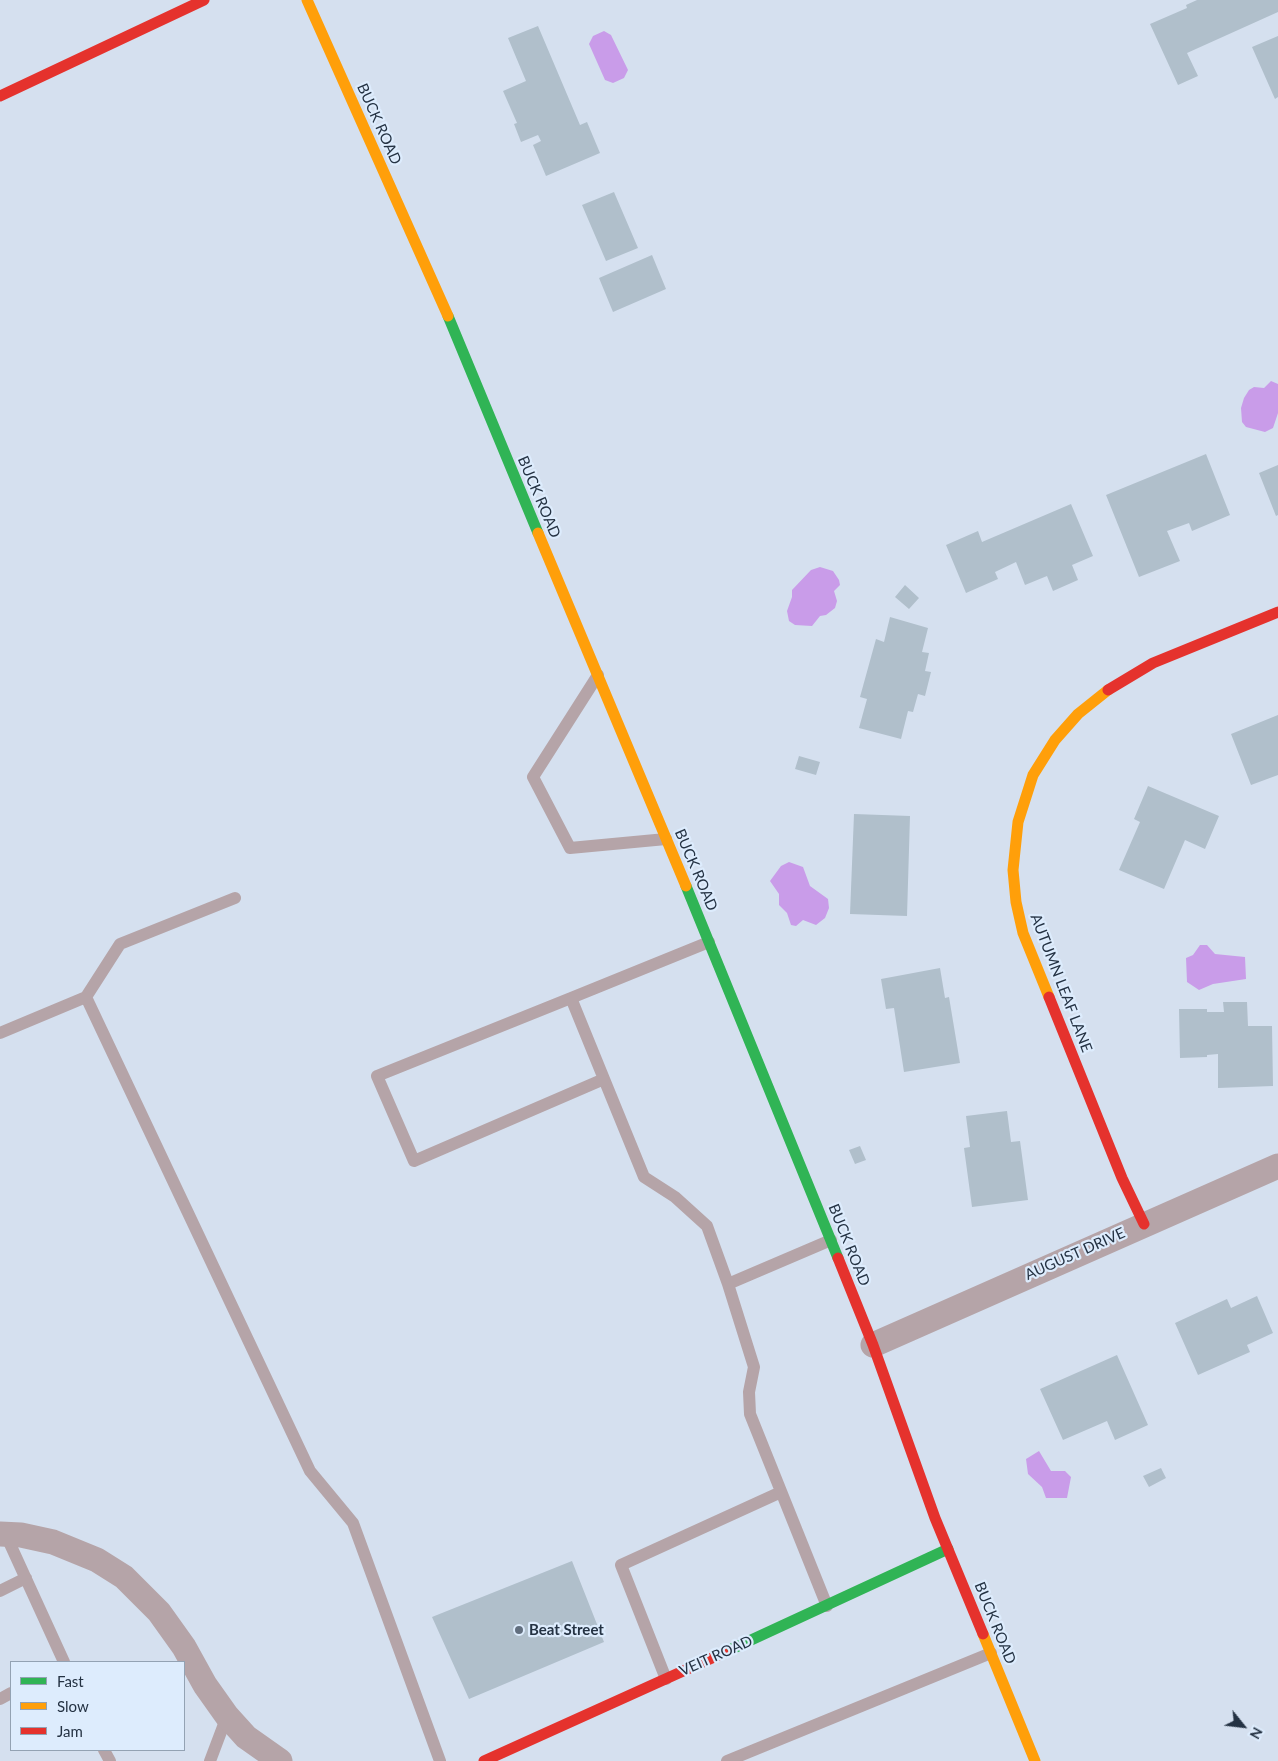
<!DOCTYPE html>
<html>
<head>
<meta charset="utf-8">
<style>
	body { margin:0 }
	#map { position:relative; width:1278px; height:1761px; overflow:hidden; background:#d5e0ef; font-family:Lato,sans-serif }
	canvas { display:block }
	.legend { position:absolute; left:10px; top:1661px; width:175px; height:90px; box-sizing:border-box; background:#ddecfd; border:1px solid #93a2b3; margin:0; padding:6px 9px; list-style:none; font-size:15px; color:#243243 }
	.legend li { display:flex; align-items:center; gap:10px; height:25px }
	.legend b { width:25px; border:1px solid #93a2b3 }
	.north { position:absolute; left:1218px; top:1701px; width:50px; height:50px; -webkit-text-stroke:4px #ddecfd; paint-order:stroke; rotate:119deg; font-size:14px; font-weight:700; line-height:20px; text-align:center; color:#243243 }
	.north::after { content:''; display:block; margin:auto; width:18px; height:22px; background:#243243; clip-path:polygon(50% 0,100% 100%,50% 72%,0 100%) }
</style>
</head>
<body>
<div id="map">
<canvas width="1278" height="1761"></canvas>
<ul class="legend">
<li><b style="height:6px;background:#30b455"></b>Fast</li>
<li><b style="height:6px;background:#ff9f0a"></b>Slow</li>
<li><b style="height:6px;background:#e5322d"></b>Jam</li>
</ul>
<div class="north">N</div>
</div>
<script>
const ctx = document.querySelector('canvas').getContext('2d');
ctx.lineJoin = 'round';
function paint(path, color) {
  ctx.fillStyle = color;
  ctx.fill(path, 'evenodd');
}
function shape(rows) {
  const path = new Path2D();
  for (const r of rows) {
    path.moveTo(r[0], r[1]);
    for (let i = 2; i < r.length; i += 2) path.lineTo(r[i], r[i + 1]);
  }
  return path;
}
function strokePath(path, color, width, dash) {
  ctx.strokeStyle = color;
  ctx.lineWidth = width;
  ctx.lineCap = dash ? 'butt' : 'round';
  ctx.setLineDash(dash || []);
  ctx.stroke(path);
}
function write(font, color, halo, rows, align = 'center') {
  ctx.font = font + ' Lato,sans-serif';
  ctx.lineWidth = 4.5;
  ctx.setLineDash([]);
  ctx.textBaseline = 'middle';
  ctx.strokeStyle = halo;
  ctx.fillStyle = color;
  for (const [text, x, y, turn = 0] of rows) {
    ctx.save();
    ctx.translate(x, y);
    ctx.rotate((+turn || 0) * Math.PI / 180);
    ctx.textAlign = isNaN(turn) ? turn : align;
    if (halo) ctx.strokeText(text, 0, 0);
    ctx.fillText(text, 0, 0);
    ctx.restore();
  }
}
const water = shape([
	[604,31,611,35,628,70,624,78,613,83,605,80,589,44,593,36],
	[1271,381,1278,384,1278,413,1273,428,1265,432,1246,427,1242,422,1241,408,1244,398,1249,390,1254,387,1264,388],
	[820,567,833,571,839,580,840,585,834,591,837,601,835,608,826,615,820,616,812,626,795,625,789,621,787,611,792,597,792,590,811,570],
	[789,862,803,867,810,886,828,899,829,908,825,918,816,925,803,920,796,926,791,925,787,913,779,905,779,894,770,881,781,866],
	[1200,945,1207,945,1215,954,1245,957,1246,979,1213,984,1199,990,1187,982,1186,958,1193,955],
	[1039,1451,1051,1471,1065,1471,1071,1477,1067,1498,1046,1498,1042,1487,1028,1474,1026,1459]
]);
const building = shape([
	[1197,0,1278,0,1278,12,1187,53,1198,76,1178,85,1150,24,1187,8,1186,5],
	[538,26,580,125,587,122,600,153,546,176,533,145,541,141,538,135,521,142,514,124,517,123,503,91,526,81,508,38],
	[1278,36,1278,97,1275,99,1252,47],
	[614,192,638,248,606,261,582,205],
	[652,255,666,289,613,312,599,278],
	[1206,454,1230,515,1192,531,1189,523,1167,531,1180,561,1139,577,1106,495],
	[1278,465,1278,515,1276,516,1259,473],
	[1071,504,1093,556,1072,565,1078,580,1053,591,1047,576,1025,585,1016,562,995,572,998,579,966,593,946,545,978,531,982,542],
	[905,585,919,598,909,609,895,597],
	[890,617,928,628,922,652,929,653,925,671,931,672,925,696,918,694,913,712,908,711,901,739,859,728,867,699,860,697,876,639,884,642],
	[1278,715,1278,775,1251,785,1231,734],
	[799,756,820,762,816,775,795,769],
	[1148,786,1219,816,1205,849,1185,840,1164,889,1119,870,1140,822,1134,819],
	[854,814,910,816,907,916,850,914],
	[940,968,945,998,949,997,960,1063,904,1072,894,1008,886,1009,881,979],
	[1223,1002,1247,1002,1248,1026,1272,1026,1273,1086,1218,1088,1218,1054,1207,1055,1207,1057,1180,1058,1179,1009,1207,1009,1207,1012,1224,1012],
	[1007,1111,1011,1142,1020,1141,1028,1200,972,1207,964,1148,970,1147,966,1116],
	[860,1146,866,1160,855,1164,849,1150],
	[1257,1296,1273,1333,1247,1345,1250,1352,1198,1375,1175,1323,1227,1299,1231,1308],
	[1117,1355,1148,1425,1115,1440,1107,1421,1063,1440,1040,1389],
	[1161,1468,1166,1478,1149,1487,1143,1476],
	[572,1561,604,1642,469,1699,432,1617]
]);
const lane = shape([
	[598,675,533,777,570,848,666,839],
	[86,997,120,944,235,898],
	[571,998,604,1079,414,1161,377,1076,571,998,709,942],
	[0,1033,86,997,310,1471,353,1523,440,1761],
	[604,1079,644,1177,675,1197,707,1226,728,1284,831,1240],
	[728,1284,754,1367,749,1392,750,1414,827,1606],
	[5,1533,64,1662],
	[0,1591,26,1578],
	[666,1679,621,1565,781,1492],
	[0,1699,11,1693],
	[104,1750,110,1761],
	[210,1761,227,1716],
	[727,1761,991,1653]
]);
const street = shape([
	[873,1345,1278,1166],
	[0,1534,21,1535,53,1542,97,1560,124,1577,159,1612,184,1647,205,1685,227,1716,246,1737,280,1761]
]);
const fast = shape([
	[448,316,538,533],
	[686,886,838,1258],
	[723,1653,948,1549]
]);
const slow = shape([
	[307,0,448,316],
	[538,533,686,886],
	[1049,997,1023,933,1016,902,1013,870,1018,822,1033,775,1055,740,1078,714,1108,690],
	[983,1634,1035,1761]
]);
const jam = shape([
	[0,96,204,0],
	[1108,690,1153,663,1278,612],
	[1049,997,1122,1178,1144,1224],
	[838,1258,873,1345,935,1518,983,1634],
	[484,1761,723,1653]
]);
const markers = [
	[519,1630,5,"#626f7f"]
];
const streetNames = [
	["BUCK ROAD",379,124,66],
	["BUCK ROAD",539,497,67],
	["BUCK ROAD",696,870,67],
	["AUTUMN LEAF LANE",1061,983,69],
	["BUCK ROAD",849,1245,68],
	["AUGUST DRIVE",1075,1254,-24],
	["BUCK ROAD",995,1623,68],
	["VEIT ROAD",716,1656,-24]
];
const poiNames = [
	["Beat Street",529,1630]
];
paint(water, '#c99ce9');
paint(building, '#b0bfcb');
strokePath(lane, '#b5a4a8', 12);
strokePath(street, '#b5a4a8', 25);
strokePath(fast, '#30b455', 11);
strokePath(slow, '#ff9f0a', 11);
strokePath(jam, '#e5322d', 11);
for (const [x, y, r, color] of markers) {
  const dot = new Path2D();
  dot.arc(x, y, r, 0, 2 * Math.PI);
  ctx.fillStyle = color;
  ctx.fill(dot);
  strokePath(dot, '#ddecfd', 2);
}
write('15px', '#243243', '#ddecfd', streetNames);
write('bold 15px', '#243243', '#ddecfd', poiNames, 'left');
</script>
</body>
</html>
